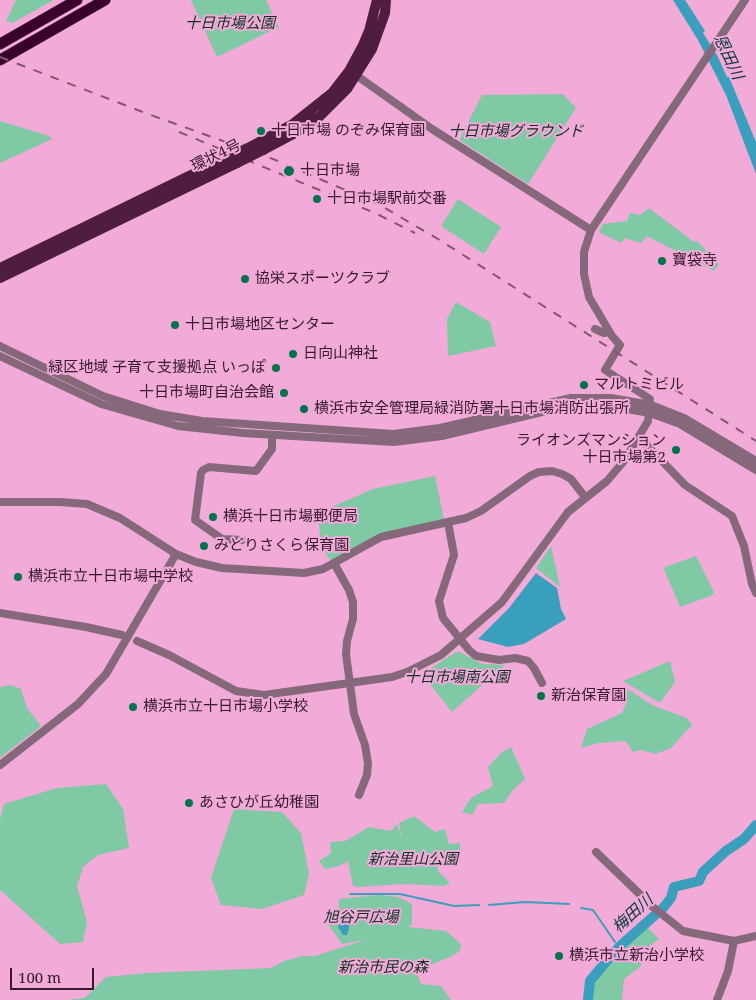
<!DOCTYPE html>
<html>
<head>
<meta charset="utf-8">
<style>
	body { margin:0 }
	#map { position:relative; width:756px; height:1000px; overflow:hidden; background:#f2aad8; font-family:"Noto Serif",serif }
	canvas { display:block }
	.scale { position:absolute; left:10px; top:968px; width:84px; height:22px; box-sizing:border-box; border:2px solid #351a2c; border-top:0; padding-left:6px; font-size:15px; line-height:18px; white-space:nowrap; color:#351a2c; -webkit-text-stroke:4px #f2aad8; paint-order:stroke }
</style>
</head>
<body>
<div id="map">
<canvas width="756" height="1000"></canvas>
<div class="scale">100 m</div>
</div>
<script>
const ctx = document.querySelector('canvas').getContext('2d');
ctx.lineJoin = 'round';
function paint(path, color) {
  ctx.fillStyle = color;
  ctx.fill(path, 'evenodd');
}
function shape(rows) {
  const path = new Path2D();
  for (const r of rows) {
    path.moveTo(r[0], r[1]);
    for (let i = 2; i < r.length; i += 2) path.lineTo(r[i], r[i + 1]);
  }
  return path;
}
function strokePath(path, color, width, dash) {
  ctx.strokeStyle = color;
  ctx.lineWidth = width;
  ctx.lineCap = dash ? 'butt' : 'round';
  ctx.setLineDash(dash || []);
  ctx.stroke(path);
}
function write(font, color, halo, rows, align = 'center') {
  ctx.font = font + ' "Noto Serif","Noto Sans JP",serif';
  ctx.lineWidth = 4;
  ctx.setLineDash([]);
  ctx.textBaseline = 'middle';
  ctx.strokeStyle = halo;
  ctx.fillStyle = color;
  for (const [text, x, y, turn = 0] of rows) {
    ctx.save();
    ctx.translate(x, y);
    ctx.rotate((+turn || 0) * Math.PI / 180);
    ctx.textAlign = isNaN(turn) ? turn : align;
    if (halo) ctx.strokeText(text, 0, 0);
    ctx.fillText(text, 0, 0);
    ctx.restore();
  }
}
const green = shape([
	[16,0,54,0,12,23,6,21],
	[191,0,266,0,279,27,217,57],
	[563,94,576,108,528,184,461,141,460,138,482,95],
	[0,121,49,136,52,139,0,163],
	[458,199,501,227,484,254,441,226],
	[649,208,694,242,697,241,707,251,703,255,719,264,714,271,647,236,641,243,625,238,621,243,599,232,603,224,627,221,630,213,640,215],
	[456,302,490,322,496,346,448,356,447,319],
	[435,476,444,520,386,533,331,561,321,547,318,513,373,489],
	[551,546,560,587,536,568],
	[696,556,714,592,713,595,680,607,664,569,665,567],
	[458,651,482,664,505,665,452,712,422,674],
	[670,661,675,682,660,703,623,681],
	[11,685,21,689,27,708,41,726,0,758,0,687],
	[623,686,654,706,687,718,692,725,671,748,656,754,641,750,633,752,626,741,599,743,581,748,587,729,622,713,627,702,616,696,594,697,594,688],
	[511,747,525,779,512,791,504,803,478,804,472,815,462,812,471,798,493,786,488,767,501,753],
	[106,784,123,809,129,848,98,855,83,867,77,886,87,922,83,942,60,944,0,890,0,820,4,804,57,788],
	[234,809,282,812,301,833,309,874,304,895,262,909,221,905,211,878],
	[414,816,435,832,445,829,449,844,460,843,460,850,442,854,437,860,438,871,450,883,444,886,404,884,358,887,353,886,348,861,339,866,325,869,319,861,331,853,330,842,345,841,369,827,391,831,397,824,402,838,399,823],
	[379,895,398,897,412,904,412,924,408,927,446,931,461,944,460,951,452,956,416,971,421,984,441,986,451,1000,67,1000,85,998,106,977,147,973,271,968,284,961,303,956,315,956,365,940,342,944,328,924,339,913,339,899],
	[647,927,659,939,648,947,640,967,624,979,622,1000,587,1000,595,971]
]);
const water = shape([
	[673,0,685,0,705,31,703,33,717,55,727,77,729,77,756,142,756,174,726,95,698,40],
	[536,573,557,588,561,609,566,619,524,644,508,647,478,639,509,608],
	[347,908,352,908,353,913,347,935,343,935,338,927]
]);
const stream = shape([
	[350,894,400,894,454,906,479,905],
	[489,905,525,902,569,904],
	[581,908,593,910,615,942]
]);
const river = shape([
	[588,1000,590,981,599,970,619,947,663,908,671,898,674,887,699,881,703,872,726,851,744,839,756,825]
]);
const tertiary = shape([
	[353,73,432,129,591,230],
	[595,329,604,333,609,332],
	[0,346,103,396,160,414,202,421,393,434,440,428,571,398,611,398,651,405,684,418,756,461],
	[0,356,101,404,178,426,243,433,394,442,442,436,571,405,610,406,650,413,680,424,756,470],
	[639,437,685,485,732,516,744,546,752,584,756,593],
	[0,502,60,502,87,504,120,518,176,554,196,562,222,568,304,573,323,569,381,537,466,518,481,511,530,476,539,472,552,471,562,474,571,479,585,497],
	[448,522,454,555,439,601,443,618,469,650,476,656,499,660,515,658,528,661,534,668,542,683],
	[242,540,222,539,195,520,201,473,203,470,209,467,256,471,272,449,272,435],
	[334,563,349,590,353,602,353,619,347,641,346,654,354,714,365,745,368,763,367,775,359,795],
	[0,613,86,627,122,635],
	[137,641,169,655,236,691,264,695,392,677,407,672,441,655,502,602,568,512,607,481,624,461,648,421,650,399,605,370,620,345,612,336,589,297,584,274,584,252,591,230,745,0],
	[0,765,78,704,106,674,176,554],
	[596,852,653,907,683,931,734,941,756,936],
	[717,1000,728,971,734,941]
]);
const primary = shape([
	[252,146,293,124,332,93,349,71,363,45,369,31,377,0],
	[263,150,295,133,320,116,347,89,372,49,385,13,386,0],
	[0,268,226,158],
	[0,278,237,163]
]);
const motorway = shape([
	[0,44,77,0],
	[0,60,105,0]
]);
const rail = shape([
	[0,57,148,114,273,159,378,204,438,239,756,441],
	[179,132,375,213,415,233]
]);
const primaryBridge = shape([
	[226,158,252,146],
	[237,163,263,150]
]);
const markers = [
	[261,131,5,"#02734c"],
	[289,171,6,"#02734c"],
	[317,199,5,"#02734c"],
	[662,261,5,"#02734c"],
	[245,279,5,"#02734c"],
	[175,325,5,"#02734c"],
	[293,354,5,"#02734c"],
	[276,368,5,"#02734c"],
	[584,385,5,"#02734c"],
	[284,393,5,"#02734c"],
	[304,409,5,"#02734c"],
	[676,450,5,"#02734c"],
	[213,517,5,"#02734c"],
	[204,546,5,"#02734c"],
	[18,577,5,"#02734c"],
	[541,696,5,"#02734c"],
	[133,707,5,"#02734c"],
	[189,803,5,"#02734c"],
	[559,956,5,"#02734c"]
];
const parkNames = [
	["十日市場公園",230,24],
	["十日市場グラウンド",516,132],
	["十日市場南公園",457,678],
	["新治里山公園",413,860],
	["旭谷戸広場",361,918],
	["新治市民の森",383,968]
];
const poiNames = [
	["十日市場 のぞみ保育園",271,131],
	["十日市場",300,171],
	["十日市場駅前交番",327,199],
	["寶袋寺",672,261],
	["協栄スポーツクラブ",255,279],
	["十日市場地区センター",185,325],
	["日向山神社",303,354],
	["緑区地域 子育て支援拠点 いっぽ",266,368,"right"],
	["マルトミビル",594,385],
	["十日市場町自治会館",274,393,"right"],
	["横浜市安全管理局緑消防署十日市場消防出張所",314,409],
	["ライオンズマンション",666,441,"right"],
	["十日市場第2",666,458,"right"],
	["横浜十日市場郵便局",223,517],
	["みどりさくら保育園",214,546],
	["横浜市立十日市場中学校",28,577],
	["新治保育園",551,696],
	["横浜市立十日市場小学校",143,707],
	["あさひが丘幼稚園",199,803],
	["横浜市立新治小学校",569,956]
];
const streetNames = [
	["環状4号",216,156,-26]
];
const waterNames = [
	["恩田川",728,57,65],
	["梅田川",633,914,-42]
];
paint(green, '#7fcaa5');
paint(water, '#399fbd');
strokePath(stream, '#399fbd', 2);
strokePath(river, '#399fbd', 10);
strokePath(tertiary, '#86687b', 8);
strokePath(primary, '#4e1d3f', 10);
strokePath(motorway, '#39002a', 11);
strokePath(rail, '#835573', 2, [9, 9]);
strokePath(primaryBridge, '#4e1d3f', 10);
for (const [x, y, r, color] of markers) {
  const dot = new Path2D();
  dot.arc(x, y, r, 0, 2 * Math.PI);
  ctx.fillStyle = color;
  ctx.fill(dot);
  strokePath(dot, '#f2aad8', 2);
}
write('italic 15px', '#0a3121', '#f2aad8', parkNames);
write('15px', '#351a2c', '#f2aad8', poiNames, 'left');
write('15px', '#351a2c', '#f2aad8', streetNames);
write('italic 16px', '#0c3a47', '#f2aad8', waterNames);
</script>
</body>
</html>
